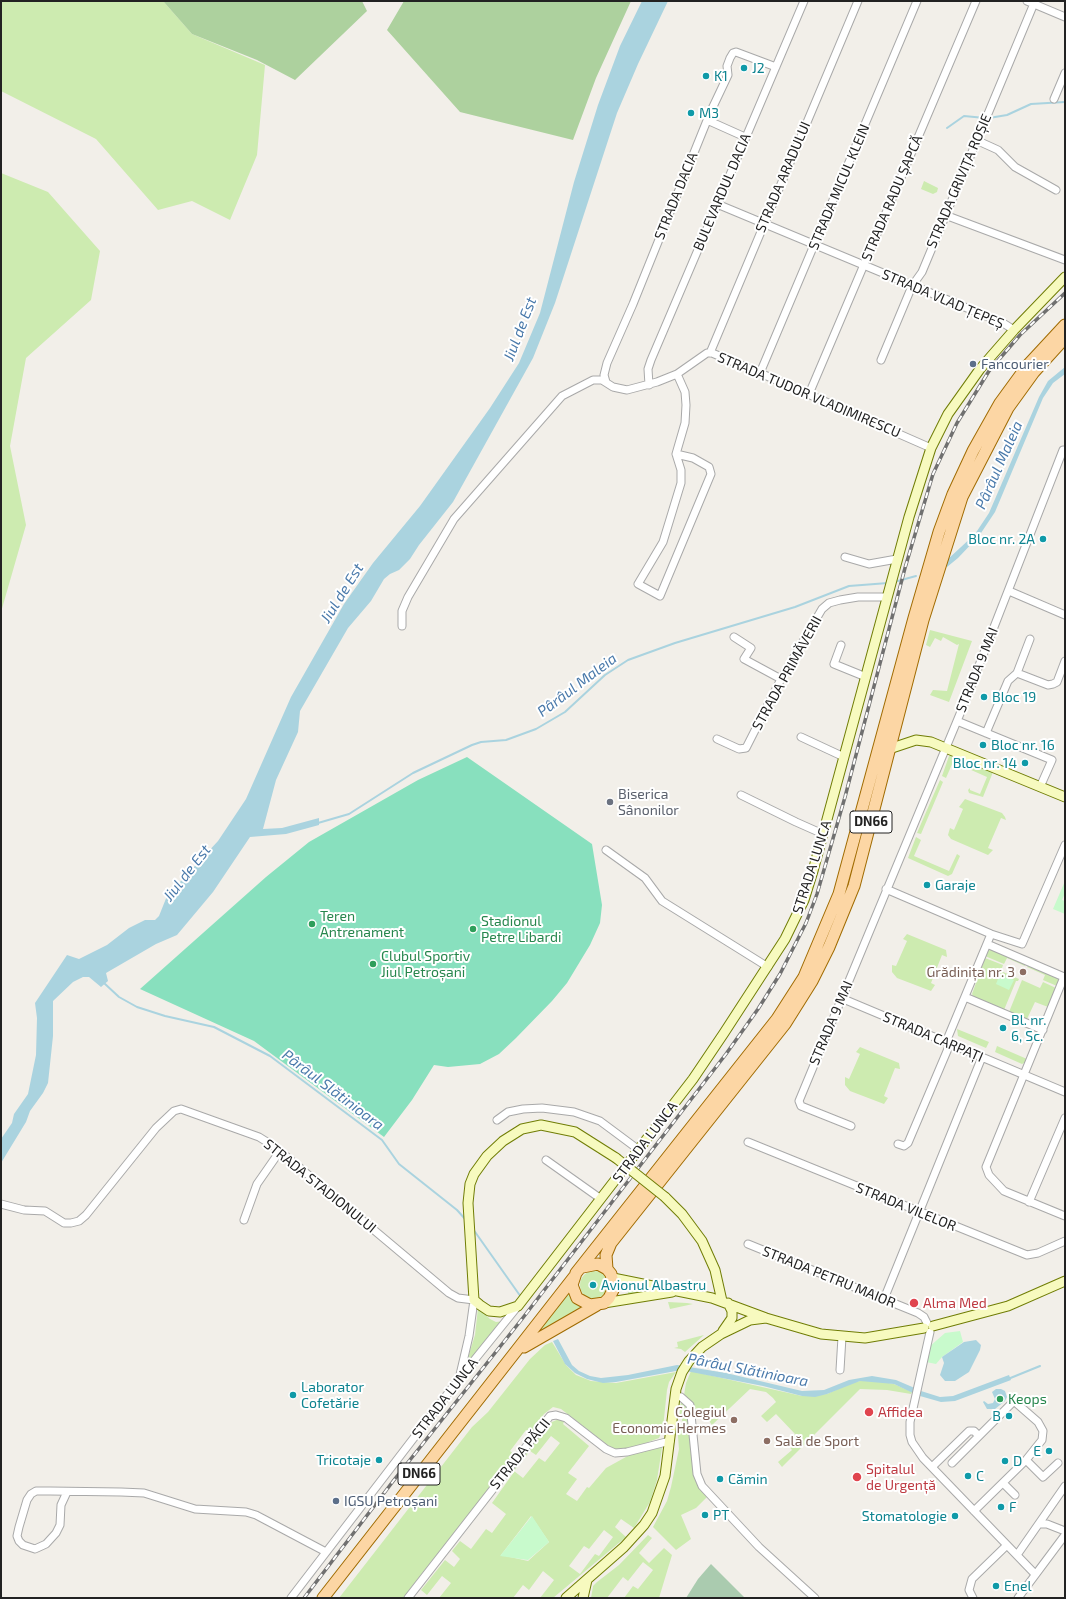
<!DOCTYPE html>
<html>
<head>
<meta charset="utf-8">
<style>
	body { margin:0 }
	#map { position:relative; width:1066px; height:1599px; overflow:hidden; background:#f2efe9; font-family:"Exo 2",sans-serif }
	canvas { display:block }
	.frame { position:absolute; inset:0; border:2px solid #222; pointer-events:none }
</style>
</head>
<body>
<div id="map">
<canvas width="1066" height="1599"></canvas>
<div class="frame"></div>
</div>
<script>
const ctx = document.querySelector('canvas').getContext('2d');
ctx.lineJoin = 'round';
function paint(path, color) {
  ctx.fillStyle = color;
  ctx.fill(path, 'evenodd');
}
function shape(rows) {
  const path = new Path2D();
  for (const r of rows) {
    if (r.length === 3) {
      path.moveTo(r[0] + r[2], r[1]);
      path.arc(r[0], r[1], r[2], 0, 2 * Math.PI);
      continue;
    }
    path.moveTo(r[0], r[1]);
    for (let i = 2; i < r.length; i += 2) path.lineTo(r[i], r[i + 1]);
  }
  return path;
}
function strokePath(path, color, width, dash) {
  ctx.strokeStyle = color;
  ctx.lineWidth = width;
  ctx.lineCap = dash ? 'butt' : 'round';
  ctx.setLineDash(dash || []);
  ctx.stroke(path);
}
function write(font, color, halo, rows, align = 'center') {
  ctx.font = font + ' "Exo 2",sans-serif';
  ctx.lineWidth = 4;
  ctx.setLineDash([]);
  ctx.textBaseline = 'middle';
  ctx.strokeStyle = halo;
  ctx.fillStyle = color;
  for (const [text, x, y, turn = 0] of rows) {
    ctx.save();
    ctx.translate(x, y);
    ctx.rotate((+turn || 0) * Math.PI / 180);
    ctx.textAlign = isNaN(turn) ? turn : align;
    if (halo) ctx.strokeText(text, 0, 0);
    ctx.fillText(text, 0, 0);
    ctx.restore();
  }
}
const grass = shape([
	[1,1,163,1,192,34,265,65,257,155,230,220,192,201,158,210,96,139,1,91],
	[1,173,48,192,100,251,91,300,26,358,10,446,26,525,1,612],
	[924,181,938,188,937,192,933,194,921,189],
	[930,630,972,641,949,702,930,695,933,690,947,691,959,644,957,645,943,637,941,641,935,638,930,647,926,645],
	[952,755,993,772,983,797,969,793,968,790,970,788,970,790,980,794,987,777,953,762,946,778,942,776,949,756],
	[940,780,943,782,921,834,917,833],
	[965,799,1002,813,1005,817,1006,820,1001,818,988,848,993,850,988,855,951,839,948,835,950,828,954,830,963,809,959,807],
	[916,837,921,840,914,856,949,871,957,854,960,856,952,874,948,876,908,858],
	[907,934,946,950,947,957,942,955,931,983,935,985,931,991,897,978,892,972,892,965,896,966,907,941,903,939],
	[990,948,1026,963,1025,966,1007,958,1004,964,985,956],
	[985,958,1003,965,1001,971,1019,979,1018,981,1016,981,1004,1010,974,997,972,994],
	[1029,964,1060,978,1057,986,1043,980,1045,975,1027,967],
	[1022,980,1040,988,1043,982,1056,988,1048,1007,1035,1002,1027,1019,1009,1012],
	[957,1029,989,1042,986,1048,958,1036],
	[997,1046,1027,1059,1026,1062,1022,1064,995,1052],
	[860,1047,899,1063,900,1069,895,1068,884,1096,888,1098,884,1104,850,1091,845,1085,845,1077,849,1079,860,1054,856,1052],
	[594,1285,14],
	[628,1288,657,1290,628,1295],
	[568,1290,573,1302,584,1309,539,1334,533,1334],
	[668,1302,687,1303,693,1304,670,1309],
	[478,1308,490,1319,496,1322,504,1321,465,1367,475,1335],
	[704,1335,685,1352,681,1349,674,1348,678,1347,677,1342],
	[552,1342,566,1365,576,1375,591,1381,616,1383,676,1372,669,1382,667,1390,663,1428,659,1438,633,1448,615,1449,609,1446,561,1409,553,1407,544,1414,533,1428,535,1429,531,1434,526,1430,510,1451,515,1455,403,1598,339,1598,472,1427,488,1412,530,1359,545,1345],
	[691,1371,802,1396,827,1394,851,1383,860,1381,878,1381,894,1384,912,1392,911,1394,887,1390,860,1389,782,1467,778,1462,792,1450,786,1443,795,1434,776,1414,767,1422,761,1416,776,1402,773,1398,766,1392,750,1389,712,1425,707,1418,696,1414,692,1403,684,1395,686,1383],
	[681,1402,688,1409,694,1474,708,1496,696,1508,681,1515,691,1539,676,1550,653,1527,667,1501,671,1487,679,1449,677,1424,682,1424,682,1418,679,1417],
	[559,1419,565,1420,563,1424,589,1446,568,1473,577,1479,566,1494,577,1501,587,1487,589,1488,606,1468,635,1452,660,1446,662,1448,657,1480,650,1502,634,1528,621,1519,615,1527,626,1537,553,1598,540,1598,554,1580,543,1571,529,1590,523,1585,513,1598,439,1598,451,1583,442,1576,427,1595,421,1590,445,1560,454,1567,460,1559,452,1551,460,1541,471,1549,486,1529,492,1533,506,1514,492,1503,514,1472,512,1469,547,1424],
	[551,1436,560,1443,545,1462,539,1458,523,1478,514,1471,530,1451,536,1455],
	[531,1516,549,1542,528,1561,501,1555],
	[604,1530,613,1537,599,1556,595,1554,580,1574,569,1566,584,1546,589,1549],
	[648,1535,652,1538,639,1553,649,1563,664,1548,672,1555,659,1598,624,1598,633,1586,638,1589,653,1570,643,1562,628,1581,623,1577,607,1598,591,1598,593,1586,597,1582,619,1565]
]);
const forest = shape([
	[163,1,362,1,367,11,295,80,257,60,192,34],
	[404,1,631,1,596,78,573,140,460,112,387,30]
]);
const cemetery = shape([
	[711,1564,745,1598,686,1598,698,1579]
]);
const park = shape([
	[1065,881,1065,893,1062,900,1065,901,1065,914,1053,909],
	[1000,974,1014,980,1009,990,996,984],
	[960,1331,963,1342,942,1357,936,1364,926,1362,929,1347,945,1333],
	[532,1516,549,1542,528,1560,500,1556]
]);
const pitch = shape([
	[467,757,592,844,602,905,600,923,590,945,567,983,552,1001,516,1038,499,1054,480,1064,448,1067,434,1065,412,1100,384,1137,254,1041,140,989,266,877,309,842,418,780]
]);
const water = shape([
	[642,1,668,1,638,64,617,113,555,303,533,358,453,502,419,545,410,559,399,570,390,574,384,579,371,601,348,628,300,711,298,732,276,780,263,829,282,828,319,818,319,825,286,834,250,837,213,892,177,935,156,944,106,973,108,981,101,987,89,977,83,977,73,982,53,1001,53,1036,48,1083,43,1093,30,1111,26,1122,1,1163,1,1139,12,1123,14,1114,28,1094,36,1055,37,1018,35,1003,67,955,79,959,107,945,129,928,145,920,155,920,159,916,167,896,218,841,246,799,291,697,344,604,373,563,420,506,490,408,519,363,540,313,574,182,598,105,620,46],
	[1065,367,1065,374,1053,383,1043,398,995,512,979,536,958,558,947,567,947,560,975,534,989,513,1039,397,1048,381],
	[558,1339,572,1365,579,1371,590,1376,601,1378,628,1375,677,1365,726,1373,802,1391,824,1390,849,1380,872,1376,896,1380,917,1389,915,1394,894,1384,860,1381,827,1394,815,1397,802,1396,763,1386,686,1371,676,1371,616,1382,603,1383,587,1379,575,1373,565,1364,553,1341],
	[976,1340,981,1345,980,1350,969,1372,955,1381,945,1381,940,1375,944,1363,942,1357,964,1342],
	[1009,1375,1011,1380,955,1401,941,1402,920,1396,921,1391,940,1397,953,1396],
	[996,1389,1001,1389,1005,1391,1007,1397,1005,1401,995,1409,987,1409,983,1402,984,1401,988,1404,993,1403,995,1399,992,1392]
]);
const stream = shape([
	[989,118,1007,115,1031,104,1065,102],
	[947,128,964,116,985,118],
	[894,582,916,576],
	[318,823,349,814,413,773,472,745,481,742,506,740,536,729,565,712,605,675,628,660,675,643,795,607,849,586,888,583],
	[104,983,119,997,137,1007,165,1016,214,1027,270,1056,382,1140,399,1164,457,1210,466,1220],
	[473,1229,521,1297],
	[1008,1379,1040,1366]
]);
const street = shape([
	[1027,1,1065,17],
	[1054,99,1065,73],
	[707,120,745,137],
	[976,140,998,150,1015,167,1056,190],
	[717,204,1003,323,1014,330],
	[945,215,1065,260],
	[710,353,858,1],
	[881,360,912,286,922,272,1035,1],
	[760,373,917,1],
	[606,382,604,375,607,363,633,304,710,113,728,75,727,66,730,58,733,53,736,52,776,67],
	[649,385,648,369,651,360,804,1],
	[809,394,976,1],
	[676,454,693,458,709,467,711,474,660,596,638,584,663,542,681,483,681,470,676,454,685,423,686,405,685,392,677,374,707,353,712,353,760,373,931,448],
	[845,557,869,564,897,559],
	[1009,591,1065,615],
	[402,626,402,611,408,597,454,519,562,396,593,380,602,380,613,387,627,390,657,382,677,374],
	[734,637,751,648,744,659,781,679],
	[841,645,834,664,866,677],
	[1017,673,1048,685,1053,684,1057,682,1065,661],
	[957,721,1052,760,1040,787],
	[986,733,1008,681,1017,673,1030,639],
	[801,737,844,757],
	[717,739,739,749,746,748,781,679,822,609,829,603,840,600,858,597,887,597],
	[741,795,796,822,823,834],
	[606,850,645,878,662,901,768,967],
	[886,889,991,934,1022,944,1065,845],
	[987,944,1064,977,986,1167,989,1175,1004,1191,1065,1216],
	[965,997,1043,1030],
	[841,998,1065,1092],
	[946,1042,991,934],
	[497,1120,508,1112,523,1109,542,1108,574,1112,600,1121,639,1150],
	[851,1126,801,1106,799,1101,962,709,1063,450,1065,450],
	[748,1142,1027,1255,1038,1253,1065,1241],
	[898,1144,904,1146,908,1143,950,1044],
	[546,1160,601,1199],
	[1029,1202,1065,1118],
	[1,1204,24,1210,45,1211,64,1223,71,1223,79,1221,86,1215,156,1128,174,1111,181,1109,259,1137,275,1147,449,1293,458,1298,474,1300,469,1336,459,1379],
	[244,1220,257,1184,280,1151],
	[748,1244,918,1313,924,1317,927,1323],
	[884,1299,982,1057],
	[930,1332,910,1422,910,1435,912,1442,923,1458,1035,1574],
	[840,1370,842,1337],
	[675,1396,681,1397,690,1405,697,1474,702,1486,759,1547,815,1598],
	[952,1463,1014,1401,1038,1422,1043,1431,1042,1440,1026,1460],
	[932,1467,969,1431,974,1431,979,1436],
	[1003,1483,1015,1495],
	[67,1492,61,1505,60,1525,56,1533,46,1544,35,1549,23,1545,19,1541,17,1536,19,1527,27,1500,31,1494,36,1491,50,1491,121,1492,144,1493,195,1509,246,1512,256,1515,326,1552],
	[974,1511,1026,1460,1043,1477,1058,1463],
	[1039,1524,1047,1524,1065,1531],
	[1017,1555,1065,1486],
	[291,1598,459,1379,518,1306],
	[408,1598,550,1416,556,1415,566,1418,606,1449,615,1453,627,1452,670,1441],
	[973,1598,969,1590,972,1579,1007,1545],
	[1018,1598,1065,1535]
]);
const secondary = shape([
	[885,749,889,749,916,740,931,742,1065,797],
	[616,1158,575,1132,541,1125,522,1129,503,1141,487,1156,474,1174,470,1184,468,1203,474,1300,480,1305,489,1311,500,1312,518,1306,693,1079,724,1033,785,939,804,900,813,871,909,517,931,448,948,414,980,369,1014,330,1065,277],
	[665,1197,682,1214,702,1241,715,1270,722,1301],
	[613,1278,712,1298,766,1318,821,1334,865,1338,924,1328],
	[604,1303,672,1292],
	[933,1326,1008,1306,1065,1281],
	[723,1331,732,1318,732,1311,728,1303],
	[566,1598,624,1547,644,1525,652,1513,665,1476,676,1389,682,1372,689,1361,702,1347,721,1334,750,1320,766,1318],
	[583,1598,587,1580]
]);
const primary = shape([
	[583,1267,598,1264,607,1269,611,1274,614,1288,609,1298,604,1303,590,1305,577,1298,572,1285,576,1273,777,1019,804,977,839,894,914,618,939,532,953,494,973,451,1000,403,1027,366,1065,325],
	[607,1269,606,1255,611,1243,785,1024,812,981,829,947,854,886,923,620,962,497,1008,408,1034,372,1065,338],
	[524,1347,597,1305],
	[323,1598,574,1277]
]);
const rail = shape([
	[304,1598,394,1480,522,1319,726,1054,758,1009,780,974,806,923,817,894,845,797,905,568,933,474,957,423,989,371,1020,335,1065,293]
]);
const secondaryBridge = shape([
	[616,1158,665,1197]
]);
const markers = [
	[744,68,4,"#0f9aa8"],
	[706,76,4,"#0f9aa8"],
	[691,113,4,"#0f9aa8"],
	[973,364,4,"#5c6f8a"],
	[1043,539,4,"#0f9aa8"],
	[984,697,4,"#0f9aa8"],
	[983,745,4,"#0f9aa8"],
	[1025,763,4,"#0f9aa8"],
	[610,802,4,"#6b7280"],
	[927,885,4,"#0f9aa8"],
	[312,924,4,"#2e9e5b"],
	[473,929,4,"#2e9e5b"],
	[373,964,4,"#2e9e5b"],
	[1023,972,4,"#8d6e63"],
	[1003,1028,4,"#0f9aa8"],
	[593,1285,4,"#0f9aa8"],
	[914,1303,5,"#e0444e"],
	[293,1395,4,"#0f9aa8"],
	[1000,1399,4,"#2e9e5b"],
	[869,1412,5,"#e0444e"],
	[1009,1416,4,"#0f9aa8"],
	[734,1420,4,"#8d6e63"],
	[767,1441,4,"#8d6e63"],
	[1049,1451,4,"#0f9aa8"],
	[379,1460,4,"#0f9aa8"],
	[1005,1461,4,"#0f9aa8"],
	[968,1476,4,"#0f9aa8"],
	[857,1477,5,"#e0444e"],
	[720,1479,4,"#0f9aa8"],
	[336,1501,4,"#5c6f8a"],
	[1001,1507,4,"#0f9aa8"],
	[705,1515,4,"#0f9aa8"],
	[955,1516,4,"#0f9aa8"],
	[996,1586,4,"#0f9aa8"]
];
const shields = [
	[871,822,42],
	[419,1474,42]
];
const shieldNames = [
	["DN66",871,822],
	["DN66",419,1474]
];
const cultureNames = [
	["J2",752,68],
	["K1",714,76],
	["M3",699,113],
	["Bloc nr. 2A",1035,539,"right"],
	["Bloc 19",992,697],
	["Bloc nr. 16",991,745],
	["Bloc nr. 14",1017,763,"right"],
	["Garaje",935,885],
	["Bl. nr.",1011,1020],
	["6, Sc.",1011,1036],
	["Avionul Albastru",601,1285],
	["Laborator",301,1387],
	["Cofetărie",301,1403],
	["B",1001,1416,"right"],
	["E",1041,1451,"right"],
	["Tricotaje",371,1460,"right"],
	["D",1013,1461],
	["C",976,1476],
	["Cămin",728,1479],
	["F",1009,1507],
	["PT",713,1515],
	["Stomatologie",947,1516,"right"],
	["Enel",1004,1586]
];
const streetNames = [
	["STRADA ARADULUI",783,177,-67],
	["STRADA GRIVIȚA ROȘIE",959,181,-67],
	["STRADA MICUL KLEIN",839,187,-67],
	["BULEVARDUL DACIA",722,192,-67],
	["STRADA DACIA",676,196,-68],
	["STRADA RADU ȘAPCĂ",892,198,-67],
	["STRADA VLAD ȚEPEȘ",943,299,23],
	["STRADA TUDOR VLADIMIRESCU",809,395,23],
	["STRADA 9 MAI",977,670,-68],
	["STRADA PRIMĂVERII",787,673,-61],
	["STRADA LUNCA",812,867,-72],
	["STRADA 9 MAI",831,1023,-67],
	["STRADA CARPAȚI",933,1037,23],
	["STRADA LUNCA",645,1142,-53],
	["STRADA STADIONULUI",320,1186,39],
	["STRADA VILELOR",906,1207,22],
	["STRADA PETRU MAIOR",829,1277,22],
	["STRADA LUNCA",445,1398,-52],
	["STRADA PĂCII",520,1454,-51]
];
const serviceNames = [
	["Fancourier",981,364],
	["IGSU Petroșani",344,1501]
];
const worshipNames = [
	["Biserica",618,794],
	["Sânonilor",618,810]
];
const leisureNames = [
	["Teren",320,916],
	["Antrenament",320,932],
	["Stadionul",481,921],
	["Petre Libardi",481,937],
	["Clubul Sportiv",381,956],
	["Jiul Petroșani",381,972],
	["Keops",1008,1399]
];
const educationNames = [
	["Grădinița nr. 3",1015,972],
	["Colegiul",726,1412],
	["Economic Hermes",726,1428],
	["Sală de Sport",775,1441,"left"]
];
const healthNames = [
	["Alma Med",923,1303],
	["Affidea",878,1412],
	["Spitalul",866,1469],
	["de Urgență",866,1485]
];
const waterNames = [
	["Jiul de Est",520,329,-69],
	["Pârâul Maleia",999,465,-66],
	["Jiul de Est",342,593,-58],
	["Pârâul Maleia",577,685,-37],
	["Jiul de Est",187,873,-52],
	["Pârâul Slătinioara",333,1090,37],
	["Pârâul Slătinioara",748,1370,11]
];
paint(grass, '#cdebb0');
paint(forest, '#add19e');
paint(cemetery, '#aacbaf');
paint(park, '#c8facc');
paint(pitch, '#88e0be');
paint(water, '#aad3df');
strokePath(stream, '#aad3df', 2);
strokePath(street, '#a9a9a9', 9);
strokePath(secondary, '#707d05', 11);
strokePath(primary, '#a06b00', 13);
strokePath(street, '#fff', 7);
strokePath(secondary, '#f7fabf', 9);
strokePath(primary, '#fcd6a4', 11);
strokePath(rail, '#707070', 3.5);
strokePath(rail, '#fff', 2, [6]);
strokePath(secondaryBridge, '#707d05', 11, []);
strokePath(secondaryBridge, '#f7fabf', 9);
for (const [x, y, r, color] of markers) {
  const dot = new Path2D();
  dot.arc(x, y, r, 0, 2 * Math.PI);
  ctx.fillStyle = color;
  ctx.fill(dot);
  strokePath(dot, '#fff', 1.5);
}
for (const [x, y, w] of shields) {
  const box = new Path2D();
  box.roundRect(x - w / 2, y - 11, w, 22, 3);
  ctx.fillStyle = '#fff';
  ctx.fill(box);
  strokePath(box, '#222', 1);
}
write('bold 13px', '#222', null, shieldNames);
write('14px', '#0d838f', '#fff', cultureNames, 'left');
write('14px', '#222', '#fff', streetNames);
write('14px', '#4e5e75', '#fff', serviceNames, 'left');
write('14px', '#5b616d', '#fff', worshipNames, 'left');
write('14px', '#27864d', '#fff', leisureNames, 'left');
write('14px', '#785e54', '#fff', educationNames, 'right');
write('14px', '#be3a42', '#fff', healthNames, 'left');
write('italic 15px', '#4a7aab', '#fff', waterNames);
</script>
</body>
</html>
